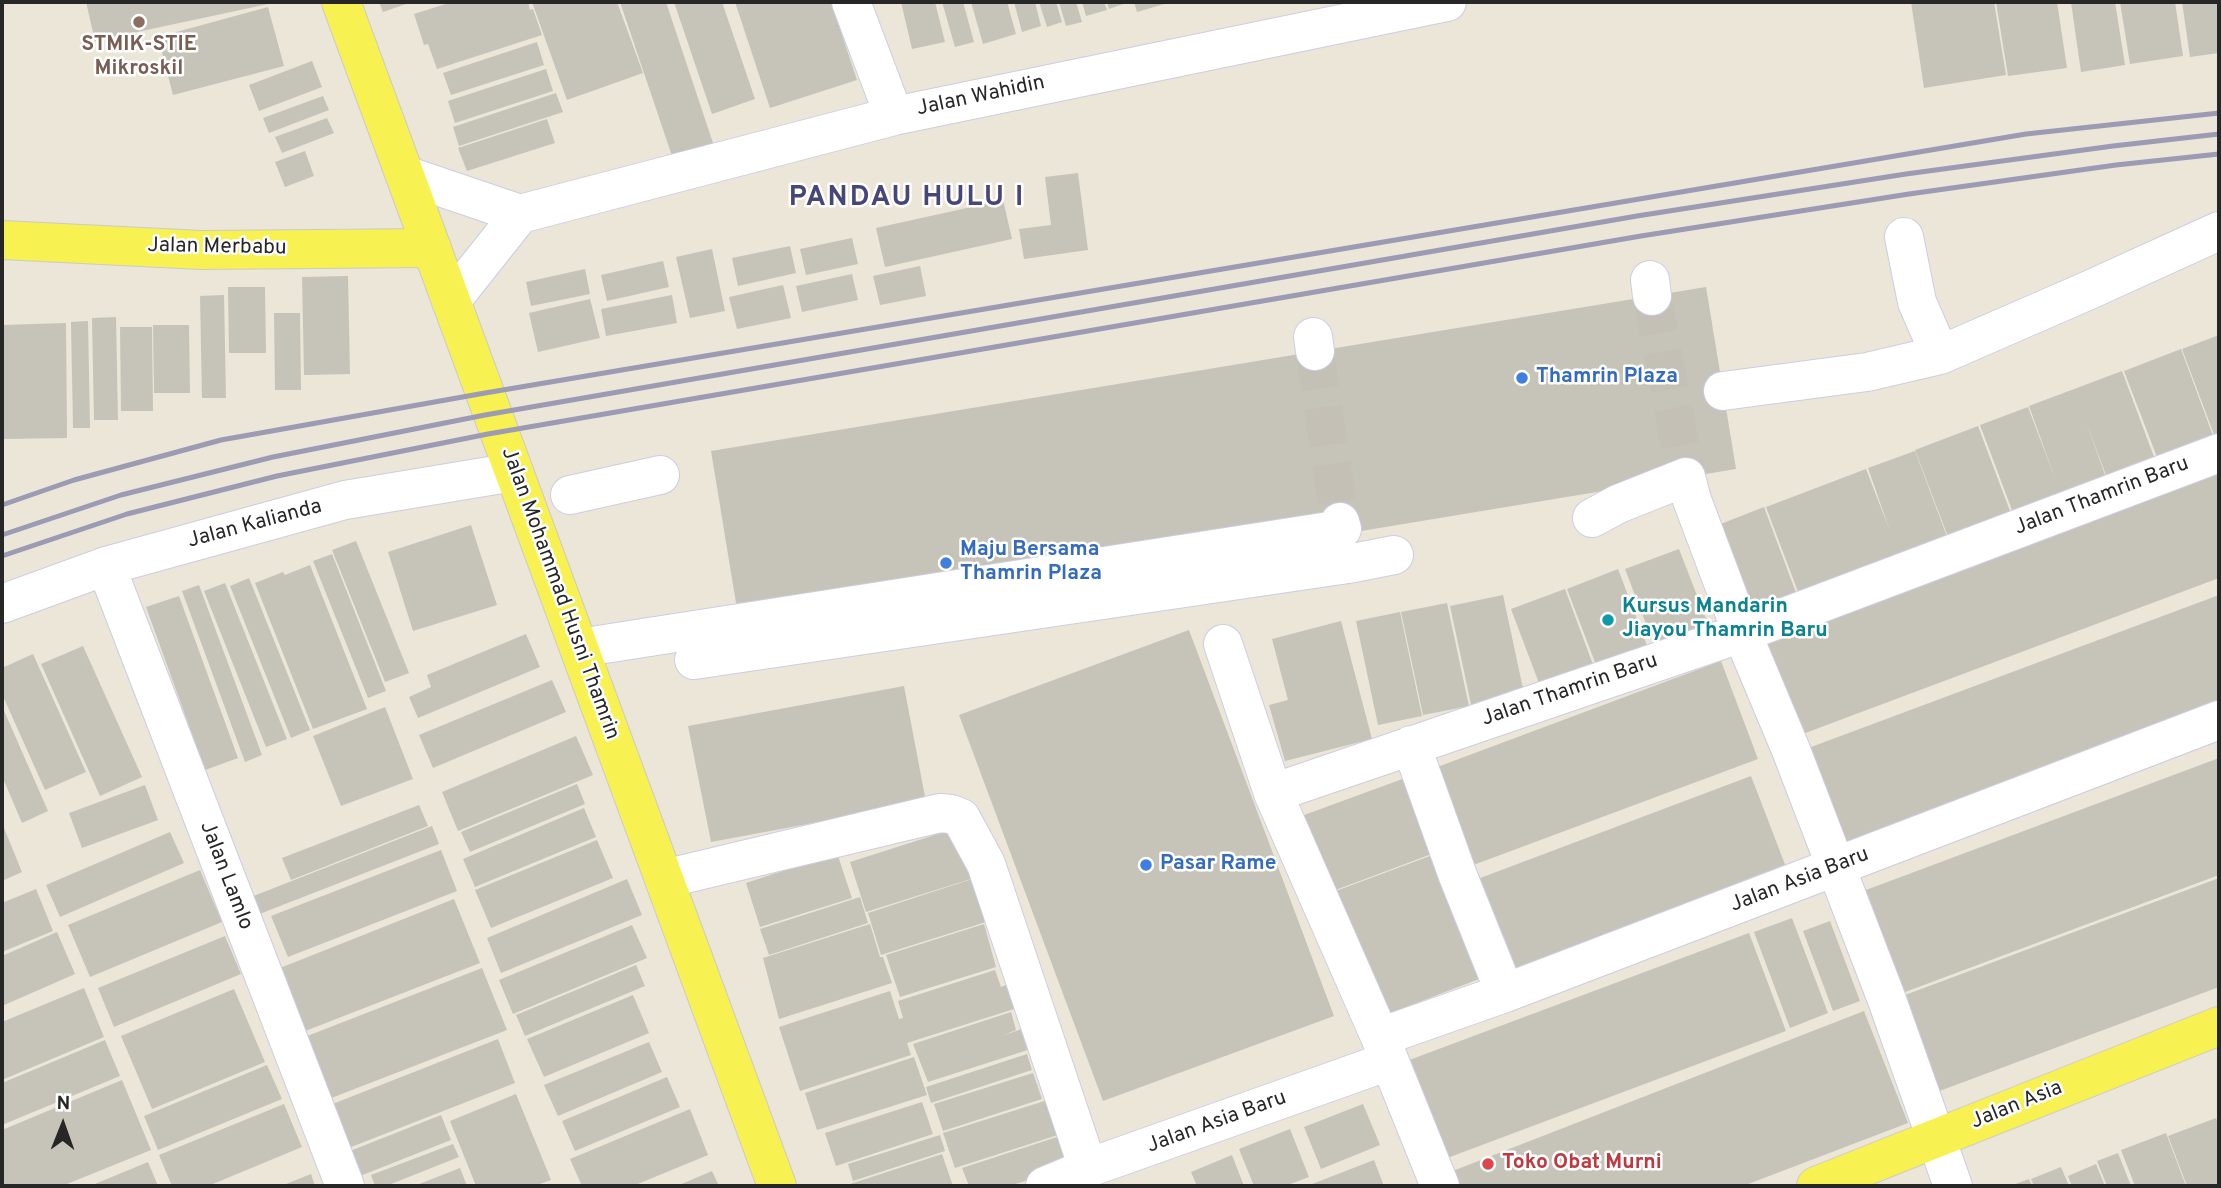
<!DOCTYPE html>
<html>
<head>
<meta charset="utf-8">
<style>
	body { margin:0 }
	#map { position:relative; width:2221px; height:1188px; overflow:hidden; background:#ebe6d8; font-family:Overpass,sans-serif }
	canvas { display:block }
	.frame { position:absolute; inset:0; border:4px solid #272727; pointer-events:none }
	.north { position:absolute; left:28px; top:1090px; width:70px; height:70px; -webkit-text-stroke:5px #fff; paint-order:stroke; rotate:1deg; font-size:19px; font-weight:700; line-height:28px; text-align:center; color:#272727 }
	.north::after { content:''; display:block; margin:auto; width:24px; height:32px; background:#272727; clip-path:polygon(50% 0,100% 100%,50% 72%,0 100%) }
</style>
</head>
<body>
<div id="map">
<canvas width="2221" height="1188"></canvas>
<div class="frame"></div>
<div class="north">N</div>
</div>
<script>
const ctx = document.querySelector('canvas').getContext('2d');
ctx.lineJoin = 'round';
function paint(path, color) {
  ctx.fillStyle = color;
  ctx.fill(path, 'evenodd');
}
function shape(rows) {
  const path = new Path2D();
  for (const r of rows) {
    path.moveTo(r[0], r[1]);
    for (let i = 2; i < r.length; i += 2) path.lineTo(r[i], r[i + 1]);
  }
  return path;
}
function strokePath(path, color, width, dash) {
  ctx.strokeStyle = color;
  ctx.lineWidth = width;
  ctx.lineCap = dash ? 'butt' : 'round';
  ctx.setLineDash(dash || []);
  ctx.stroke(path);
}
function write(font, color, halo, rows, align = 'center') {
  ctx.font = font + ' Overpass,sans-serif';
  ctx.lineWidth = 5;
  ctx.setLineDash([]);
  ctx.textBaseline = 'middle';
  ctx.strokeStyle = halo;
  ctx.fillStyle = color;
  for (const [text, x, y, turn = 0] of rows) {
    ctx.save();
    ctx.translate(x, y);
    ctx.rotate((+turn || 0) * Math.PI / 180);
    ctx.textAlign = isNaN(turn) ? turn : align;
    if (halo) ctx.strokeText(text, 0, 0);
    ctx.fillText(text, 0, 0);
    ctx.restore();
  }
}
const building = shape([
	[86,2,273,2,273,3,95,41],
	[379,2,412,2,383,12],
	[452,2,528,2,530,10,533,9,542,35,437,69,428,44,424,45,414,14],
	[532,2,617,2,643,73,567,100],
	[620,2,666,2,713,143,672,156],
	[674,2,722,2,755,99,712,114],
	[735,2,831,2,857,80,770,108],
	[901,2,935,2,945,42,912,49],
	[942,2,963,2,974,42,955,47],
	[971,2,1007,2,1016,34,983,44],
	[1014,2,1035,2,1041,26,1022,32],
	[1039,2,1056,2,1062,22,1047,27],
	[1059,2,1076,2,1082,22,1066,26],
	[1082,2,1104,2,1107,10,1086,16],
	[1107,2,1129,2,1109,9],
	[1134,2,1171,2,1137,12],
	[1911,2,1994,2,2006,75,1924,88],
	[1996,2,2057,2,2067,68,2008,76],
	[2071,2,2115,2,2125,65,2081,72],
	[2120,2,2175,2,2183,56,2130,64],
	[2182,2,2219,2,2219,53,2190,57],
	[268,7,284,66,173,95,158,37],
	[537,42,544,65,451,95,443,73],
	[312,61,322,87,259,111,249,85],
	[546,69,553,91,455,123,448,101],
	[556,93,563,112,459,146,453,127],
	[323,96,329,110,269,133,263,118],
	[327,118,334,133,282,153,275,137],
	[547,119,555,143,467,171,458,148],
	[305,151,314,176,285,187,275,162],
	[1078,173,1088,250,1024,259,1019,229,1051,225,1045,177],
	[1003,200,1012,239,885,267,876,228],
	[852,238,858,264,806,275,800,249],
	[790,246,796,273,738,286,732,258],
	[712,249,725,311,690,318,676,257],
	[663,261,669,287,607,301,601,275],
	[920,266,926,296,880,305,873,276],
	[585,269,590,294,531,306,526,282],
	[852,274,858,300,802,312,796,286],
	[348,276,350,374,304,375,302,277],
	[783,285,791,318,737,329,729,297],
	[228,287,265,287,266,353,229,353],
	[1706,287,1736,469,1349,533,739,621,711,451],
	[224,295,226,398,202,398,200,296],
	[672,295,677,323,606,336,601,309],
	[590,299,600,338,538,352,529,313],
	[274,313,300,313,301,390,275,390],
	[116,317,118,420,94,420,92,318],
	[88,321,90,428,73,428,71,322],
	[66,323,67,438,2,439,2,325],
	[153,325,189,325,190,393,154,393],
	[120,327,152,327,153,411,121,411],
	[2219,335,2219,448,2182,349],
	[2181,349,2216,444,2160,465,2124,371],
	[2122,371,2157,465,2109,483,2085,419,2108,483,2015,518,1980,425,2028,407,2056,481,2029,406],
	[1978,426,2013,519,1950,542,1915,450],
	[1915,451,1949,542,1800,597,1766,507,1866,469,1890,531,1868,468],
	[2219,469,2219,578,1800,735,1764,639],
	[1764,507,1798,598,1752,616,1718,525],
	[471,525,497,605,413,631,388,552],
	[356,541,409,673,385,682,332,550],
	[1679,549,1710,629,1656,650,1625,569],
	[332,554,386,691,368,698,313,561],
	[310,565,367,709,313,729,255,583,283,572,285,575],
	[1618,569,1649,651,1598,670,1567,589],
	[249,578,310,730,291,738,230,586],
	[225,583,287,739,266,747,204,591],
	[199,585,262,755,245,762,182,591],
	[1565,589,1595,670,1542,691,1511,609],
	[1503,595,1525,698,1472,709,1450,606],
	[2219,595,2219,700,2069,756,2070,760,1840,846,1803,750],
	[179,596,238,758,205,770,146,607],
	[1447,603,1469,706,1423,715,1401,612],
	[1400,612,1422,716,1378,725,1356,621],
	[1341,621,1372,739,1285,761,1269,705,1288,700,1272,639],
	[1189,630,1334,1016,1103,1101,959,715],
	[526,634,540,667,418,718,409,697,431,687,427,675],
	[83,646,142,777,100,796,41,664],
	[33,654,86,772,45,790,2,694,2,668],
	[1721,661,1758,759,1468,867,1432,769],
	[552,680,566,712,433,768,419,735],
	[904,686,926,802,711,842,688,726],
	[2,706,48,811,22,823,2,776],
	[385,707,413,779,341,806,313,736],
	[576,736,593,775,458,831,442,792],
	[2219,758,2219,875,1897,995,1858,893],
	[1751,776,1786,867,1502,973,1467,883],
	[1408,777,1437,852,1325,894,1296,818],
	[577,784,585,804,470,852,461,832],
	[145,785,158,820,82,848,69,813],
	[419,805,428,826,291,880,282,858],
	[584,808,596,837,475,887,463,859],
	[2,823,22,872,2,881],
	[432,826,439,844,257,915,251,897],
	[960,827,977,877,866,912,850,862],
	[170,832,184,863,60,917,46,885],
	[597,840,613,878,491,928,475,890],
	[441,850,457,891,288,957,271,916],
	[837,853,852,898,760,927,746,883],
	[1438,853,1487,976,1372,1020,1325,895],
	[200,870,222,922,90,977,68,925],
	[975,878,989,921,881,955,868,913],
	[2219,878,2219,987,1934,1093,1897,998],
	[627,879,642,915,501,973,487,938],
	[36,889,53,931,2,952,2,903],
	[860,897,868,923,769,955,760,929],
	[454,899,480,963,295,1035,270,972],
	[1792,918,1828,1013,1790,1028,1754,932],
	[1830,921,1860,1001,1833,1011,1803,931],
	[870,924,880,957,883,957,892,983,779,1019,763,958],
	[984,924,996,967,900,997,886,955],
	[632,925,647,958,513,1014,499,980],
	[57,932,75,974,2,1006,2,956],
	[1749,933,1786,1031,1442,1160,1404,1062],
	[225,936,241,974,114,1027,98,988],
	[636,965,645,986,525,1036,516,1015],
	[482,968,507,1030,321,1102,297,1040],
	[995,970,1001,987,1006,985,1014,1009,907,1043,911,1055,800,1091,779,1027,890,991,899,1019,903,1018,898,1001],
	[84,988,104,1037,2,1080,2,1022],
	[234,989,265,1062,152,1109,121,1036],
	[633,995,649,1033,544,1077,527,1039],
	[1864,1011,1908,1123,1743,1186,1450,1186,1445,1174],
	[1011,1012,1016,1030,1002,1036,1027,1027,1034,1048,928,1082,913,1044],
	[498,1039,515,1083,346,1149,330,1105],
	[105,1040,120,1076,2,1125,2,1083],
	[649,1042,662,1072,558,1116,544,1085],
	[1027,1054,1032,1070,931,1103,926,1087],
	[914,1057,927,1095,817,1130,805,1093],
	[267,1065,282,1099,158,1150,144,1116],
	[1033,1073,1042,1099,943,1131,934,1104],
	[667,1077,680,1107,575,1151,562,1121],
	[122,1080,151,1150,62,1186,2,1186,2,1130],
	[516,1094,551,1180,534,1186,476,1186,450,1121],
	[1054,1098,1064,1133,955,1168,943,1133],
	[922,1102,933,1134,836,1166,825,1133],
	[284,1104,302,1147,208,1186,172,1186,159,1155],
	[1363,1104,1380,1145,1321,1169,1304,1127],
	[690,1109,708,1155,633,1186,582,1186,570,1159],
	[441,1115,451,1140,360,1176,350,1151],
	[2216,1118,2219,1128,2219,1186,2187,1186,2168,1136],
	[1290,1129,1309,1177,1285,1186,1254,1186,1239,1149],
	[2166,1133,2186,1186,2135,1186,2121,1150],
	[940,1135,945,1151,853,1181,848,1164],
	[1063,1135,1073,1166,1009,1186,969,1186,962,1168],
	[453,1144,459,1157,386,1186,375,1186,371,1175],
	[2118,1153,2131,1186,2107,1186,2097,1161],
	[942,1154,953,1186,844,1186],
	[1232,1155,1244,1186,1197,1186,1191,1172],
	[1374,1160,1384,1186,1307,1186],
	[148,1162,158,1186,90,1186],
	[2096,1164,2105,1186,2072,1186,2068,1176],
	[2061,1167,2069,1186,2034,1186,2031,1179],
	[460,1168,467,1186,414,1186],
	[712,1171,719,1186,677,1186],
	[311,1174,315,1186,281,1186],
	[2029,1179,2032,1186,2010,1186]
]);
const minorTunnel = shape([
	[1652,296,1686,477],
	[1315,351,1340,522]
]);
const minor = shape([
	[851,2,894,116],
	[405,175,520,214,894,116,1447,2],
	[1650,280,1652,296],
	[451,301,520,214],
	[1313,337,1315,351],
	[1940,355,2087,291,2219,231],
	[1723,391,1867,372,1940,355,1917,302,1904,237],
	[570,495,660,475],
	[1592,518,1618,504,1686,477,1692,500,1742,633,1791,750,1887,1000,1953,1186],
	[106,566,345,1186],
	[2,604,106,566,345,500,514,472],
	[1223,644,1273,793,1380,1037,1440,1186],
	[579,648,1342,529,1340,522],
	[694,660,1348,564,1394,555],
	[1411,745,1458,876,1505,993],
	[1273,793,1742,633,2219,453],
	[664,879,940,813,951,814,961,818,986,864,1088,1168],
	[1380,1037,1505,993,2219,720],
	[1045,1186,1088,1168,1389,1061]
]);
const major = shape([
	[341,2,777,1186],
	[2,240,201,250,432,248],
	[1816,1186,2219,1026]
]);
const rail = shape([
	[2,505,74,480,221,440,485,393,2026,134,2219,113],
	[2,535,121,495,273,457,485,415,1637,216,1906,174,2113,146,2219,134],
	[2,556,127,514,277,476,488,434,1641,236,1909,194,2116,165,2219,154]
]);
const markers = [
	[139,22,7,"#8d6e63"],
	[1522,378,7,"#3f7fe0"],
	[946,563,7,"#3f7fe0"],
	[1608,620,7,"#0f9aa8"],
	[1146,865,7,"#3f7fe0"],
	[1488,1164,7,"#e0444e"]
];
const educationNames = [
	["STMIK-STIE",139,46],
	["Mikroskil",139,70]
];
const streetNames = [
	["Jalan Wahidin",981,97,-12],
	["Jalan Merbabu",217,248,1],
	["Jalan Thamrin Baru",2102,497,-21],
	["Jalan Kalianda",255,525,-15],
	["Jalan Mohammad Husni Thamrin",559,594,70],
	["Jalan Thamrin Baru",1570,691,-19],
	["Jalan Lamlo",225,876,69],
	["Jalan Asia Baru",1800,881,-21],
	["Jalan Asia",2017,1106,-22],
	["Jalan Asia Baru",1217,1123,-20]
];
const shopNames = [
	["Thamrin Plaza",1536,378],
	["Maju Bersama",960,551],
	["Thamrin Plaza",960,575],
	["Pasar Rame",1160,865]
];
const cultureNames = [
	["Kursus Mandarin",1622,608],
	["Jiayou Thamrin Baru",1622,632]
];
const healthNames = [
	["Toko Obat Murni",1502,1164]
];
const districtNames = [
	["PANDAU HULU I",907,199]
];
paint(building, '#c6c3b8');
strokePath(minorTunnel, '#c4c0b5', 38, [38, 19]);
strokePath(minor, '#cdcde2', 40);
strokePath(major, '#cbcbcb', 40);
strokePath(minor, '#fff', 38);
strokePath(major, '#f7f151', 38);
strokePath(rail, '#9c9bb3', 5);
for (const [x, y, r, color] of markers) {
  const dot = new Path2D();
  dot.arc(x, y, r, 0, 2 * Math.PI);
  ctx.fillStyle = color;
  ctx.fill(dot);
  strokePath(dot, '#fff', 2.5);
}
write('bold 21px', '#785e54', '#fff', educationNames);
write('21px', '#272727', '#fff', streetNames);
write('bold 21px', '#366cbe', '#fff', shopNames, 'left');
write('bold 21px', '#0d838f', '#fff', cultureNames, 'left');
write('bold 21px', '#be3a42', '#fff', healthNames, 'left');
ctx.letterSpacing = '2px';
write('bold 28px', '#474679', '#fff', districtNames);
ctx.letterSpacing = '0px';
</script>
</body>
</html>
